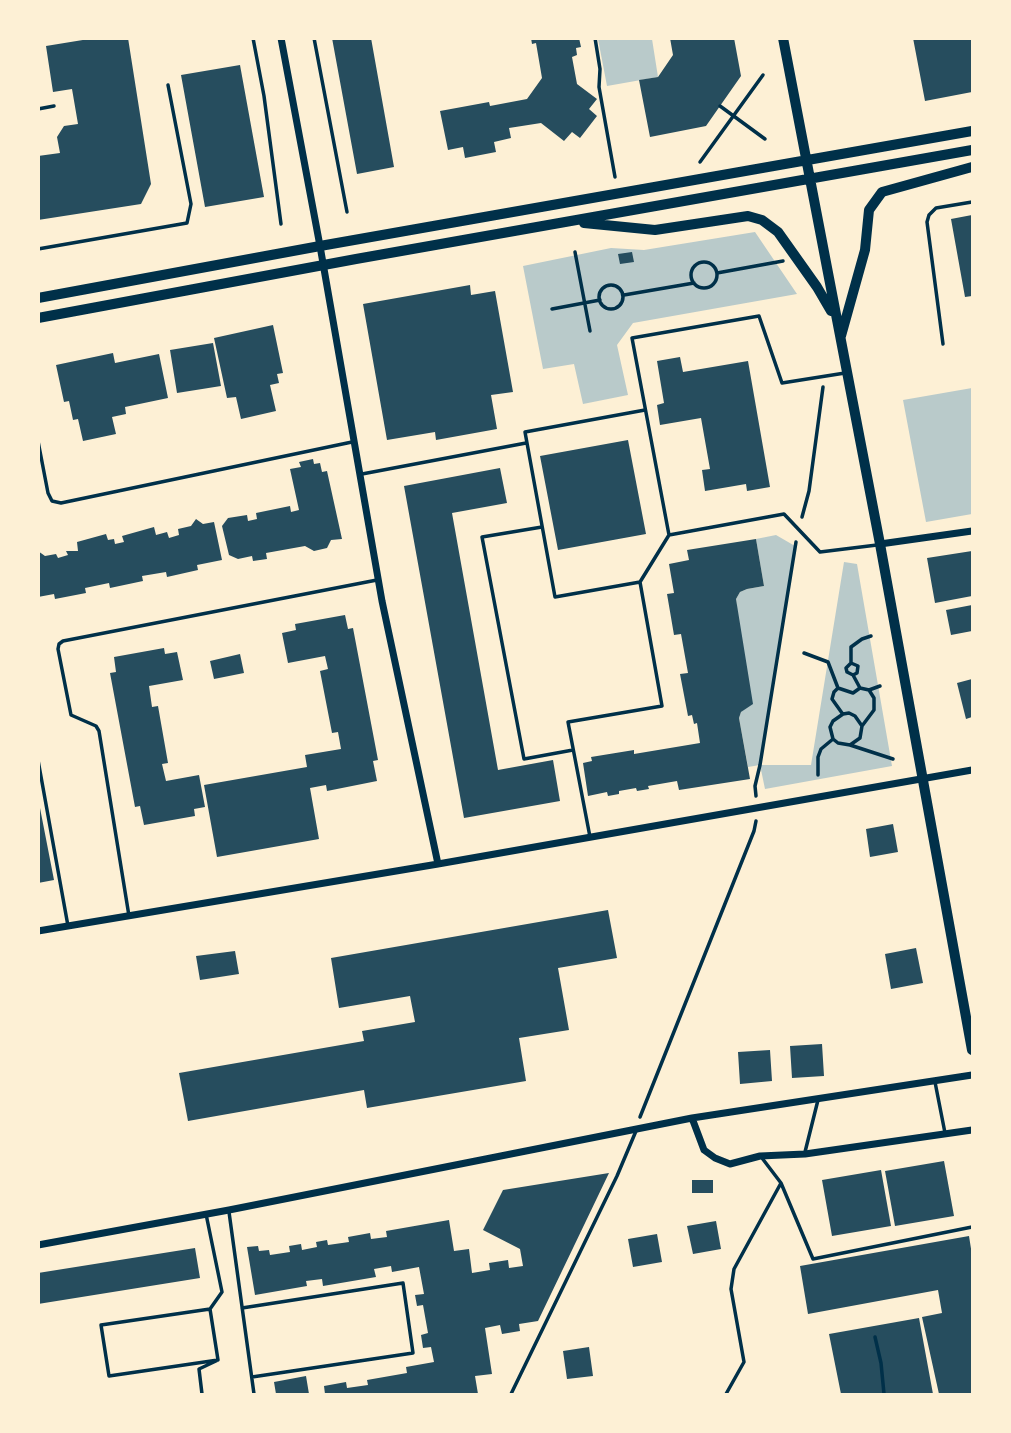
<!DOCTYPE html>
<html>
<head>
<meta charset="utf-8">
<style>
	body { margin:0 }
	#map { position:relative; width:1011px; height:1433px; overflow:hidden; background:#fdf0d5; font-family:Montserrat,sans-serif }
	canvas { display:block }
	.frame { position:absolute; inset:0; border:40px solid #fdf0d5; pointer-events:none }
</style>
</head>
<body>
<div id="map">
<canvas width="1011" height="1433"></canvas>
<div class="frame"></div>
</div>
<script>
const ctx = document.querySelector('canvas').getContext('2d');
ctx.lineJoin = 'round';
function paint(path, color) {
  ctx.fillStyle = color;
  ctx.fill(path, 'evenodd');
}
function shape(rows) {
  const path = new Path2D();
  for (const r of rows) {
    if (r.length === 3) {
      path.moveTo(r[0] + r[2], r[1]);
      path.arc(r[0], r[1], r[2], 0, 2 * Math.PI);
      continue;
    }
    path.moveTo(r[0], r[1]);
    for (let i = 2; i < r.length; i += 2) path.lineTo(r[i], r[i + 1]);
  }
  return path;
}
function strokePath(path, color, width, dash) {
  ctx.strokeStyle = color;
  ctx.lineWidth = width;
  ctx.lineCap = dash ? 'butt' : 'round';
  ctx.setLineDash(dash || []);
  ctx.stroke(path);
}
const green = shape([
	[598,39,652,39,658,77,607,86],
	[755,232,797,294,633,323,617,345,628,395,583,404,574,364,543,369,523,266,611,248,644,250],
	[972,388,972,514,926,522,903,400],
	[776,535,795,546,761,765,811,765,844,562,857,564,892,766,765,789,760,765,748,767,739,718,741,712,746,707,736,599,740,592,747,589,764,586,756,539]
]);
const building = shape([
	[95,38,128,38,151,184,141,204,38,220,38,156,60,153,57,137,64,126,78,124,72,89,53,92,46,46],
	[332,38,371,38,394,167,357,174],
	[531,38,579,38,581,47,576,48,577,55,572,57,577,84,597,99,589,109,597,116,580,138,572,132,564,141,541,123,509,128,511,138,494,142,496,152,465,158,463,147,448,150,440,111,489,102,490,106,527,99,542,78,536,43,532,44],
	[670,38,734,38,741,76,706,126,650,137,639,80,658,77,673,55],
	[913,38,972,38,972,92,925,101],
	[240,65,264,197,205,207,181,75],
	[972,215,972,296,965,297,951,219],
	[632,252,634,262,620,264,618,254],
	[470,285,471,295,495,291,513,392,491,395,497,429,436,440,435,432,387,440,363,304],
	[273,325,283,373,277,374,279,383,270,385,276,411,241,419,236,397,227,398,214,338],
	[213,343,221,386,177,393,170,350],
	[113,353,115,363,159,354,168,398,125,407,126,414,112,417,116,434,83,441,78,419,73,420,69,401,64,402,56,365],
	[680,357,683,372,748,361,770,487,747,491,746,484,705,491,702,470,710,469,701,418,660,425,657,405,664,403,657,361],
	[628,440,646,534,558,550,540,456],
	[313,459,314,464,320,463,322,472,327,471,342,539,331,540,327,548,314,551,305,546,266,553,267,559,253,561,252,556,238,559,229,555,222,526,228,518,247,515,248,521,257,519,256,513,290,506,291,512,299,510,290,469,301,467,299,462],
	[500,468,507,503,452,513,498,770,553,760,560,801,464,818,404,486],
	[196,519,203,524,214,522,222,560,197,565,198,570,167,577,166,572,142,576,143,581,110,588,109,583,85,588,86,593,55,599,54,594,38,597,38,551,45,556,56,554,58,558,68,555,66,551,78,551,77,542,106,534,108,540,114,539,115,544,124,542,122,536,154,527,156,535,167,532,169,538,179,535,178,529,191,526],
	[756,539,764,586,747,589,740,592,736,599,753,704,741,712,739,718,750,779,679,790,677,781,648,786,649,789,637,791,636,788,619,791,619,794,608,796,607,792,588,796,583,763,592,761,591,757,634,750,634,754,700,743,697,723,694,724,692,715,688,716,680,674,688,673,681,634,674,635,667,594,674,593,669,564,689,560,687,550],
	[972,551,972,596,935,603,927,558],
	[972,605,972,631,951,635,946,610],
	[345,615,348,629,353,628,378,760,373,761,377,781,327,791,326,785,310,788,319,839,217,857,204,785,307,767,305,755,341,749,338,732,332,733,320,671,328,669,325,656,288,663,282,633,296,630,295,624],
	[164,648,165,654,177,652,183,680,149,686,152,707,158,706,168,763,162,764,166,781,199,775,205,807,194,809,195,816,144,825,140,806,135,807,110,673,116,672,114,657],
	[240,654,244,673,214,679,210,661],
	[972,679,972,717,966,719,957,683],
	[40,808,54,880,38,883,38,809],
	[893,824,898,852,870,857,866,829],
	[608,910,617,958,558,968,569,1030,519,1038,526,1081,367,1108,364,1090,188,1121,179,1073,364,1041,362,1031,415,1022,410,996,339,1008,331,958],
	[916,948,923,983,891,989,885,954],
	[235,951,239,974,200,980,196,956],
	[822,1044,824,1076,792,1078,790,1046],
	[770,1050,772,1081,740,1084,738,1052],
	[944,1161,954,1216,895,1226,885,1171],
	[881,1170,891,1226,832,1236,822,1180],
	[609,1173,538,1321,519,1324,520,1331,502,1334,500,1325,485,1328,492,1374,475,1376,478,1394,325,1394,324,1386,346,1382,347,1388,368,1385,367,1380,407,1373,406,1367,434,1362,431,1347,423,1348,421,1335,428,1333,423,1305,417,1306,415,1295,424,1294,419,1267,392,1272,391,1266,374,1269,376,1277,323,1286,322,1279,306,1281,307,1286,255,1295,247,1247,258,1246,259,1251,269,1250,270,1255,290,1252,289,1246,301,1244,302,1250,317,1247,316,1242,327,1240,328,1245,349,1242,348,1237,370,1233,371,1239,387,1237,386,1231,449,1220,454,1251,469,1249,472,1273,490,1270,489,1263,508,1260,509,1268,523,1266,520,1249,483,1230,503,1190],
	[692,1180,713,1180,713,1193,692,1193],
	[716,1221,721,1249,693,1254,687,1226],
	[657,1234,662,1262,633,1267,628,1239],
	[969,1236,972,1255,972,1394,939,1394,922,1317,942,1313,938,1290,808,1314,800,1266],
	[195,1248,200,1278,38,1304,38,1273],
	[919,1318,933,1394,841,1394,829,1334],
	[589,1347,593,1376,567,1379,563,1351],
	[306,1376,309,1394,276,1394,274,1382]
]);
const path = shape([
	[253,38,264,96,281,224],
	[314,38,347,212],
	[595,38,600,69,599,87,615,177],
	[720,106,765,139],
	[700,162,763,75],
	[575,252,590,331],
	[704,275,13],
	[717,273,783,261],
	[611,297,12],
	[624,295,694,283],
	[552,309,600,300],
	[802,517,809,491,823,387],
	[804,653,828,662,838,688,853,693,860,688,869,690,874,698,874,710,862,726],
	[851,663,851,647,862,639,871,636],
	[853,675,857,673,858,666,851,663,846,668,847,672,853,675,860,688],
	[838,688,834,692,832,699,842,713],
	[869,690,880,686],
	[850,745,860,738,862,726,855,716,849,713,843,714,833,721,830,727,833,739,838,743,850,745,893,759],
	[818,775,818,757,821,749,833,739],
	[756,796,755,786,760,765,796,542],
	[640,1117,754,831,756,821]
]);
const service = shape([
	[38,109,54,106],
	[38,249,187,223,191,204,168,85],
	[943,344,927,222,929,215,936,208,972,202],
	[645,410,525,432,555,597,640,582,669,535,632,338,759,316,782,383,845,373],
	[38,441,48,493,52,501,61,503,352,442],
	[362,474,526,443],
	[542,527,482,537,524,759,573,750],
	[669,535,784,514,820,552,877,545],
	[38,760,68,926],
	[590,837,568,722,662,706,640,582],
	[129,916,99,731,96,726,71,715,58,649,59,644,63,641,377,580],
	[935,1082,945,1133],
	[805,1152,818,1100],
	[781,1183,813,1259,972,1227],
	[229,1212,254,1394],
	[242,1308,403,1283,413,1353,252,1377],
	[210,1309,101,1325,109,1376,218,1360],
	[875,1337,881,1363,884,1394],
	[202,1394,199,1369,218,1360,210,1309,222,1292,206,1214],
	[511,1394,617,1176,636,1131],
	[726,1394,744,1362,731,1289,734,1269,781,1183,762,1158]
]);
const minor = shape([
	[281,38,320,246,382,601,438,864],
	[880,544,972,531],
	[38,931,438,864,972,770],
	[692,1118,704,1150,715,1158,730,1164,760,1156,805,1154,972,1130],
	[38,1245,229,1210,692,1118,972,1075]
]);
const secondary = shape([
	[783,38,880,544,972,1050],
	[584,223,655,230,748,216,762,220,778,232,817,287,831,311],
	[38,298,320,246,972,131],
	[38,318,356,259,972,150],
	[841,336,865,250,869,210,882,192,972,167]
]);
paint(green, '#b9caca');
paint(building, '#264d5e');
strokePath(path, '#003049', 3.5);
strokePath(service, '#003049', 3.5);
strokePath(minor, '#003049', 7);
strokePath(secondary, '#003049', 10);
</script>
</body>
</html>
